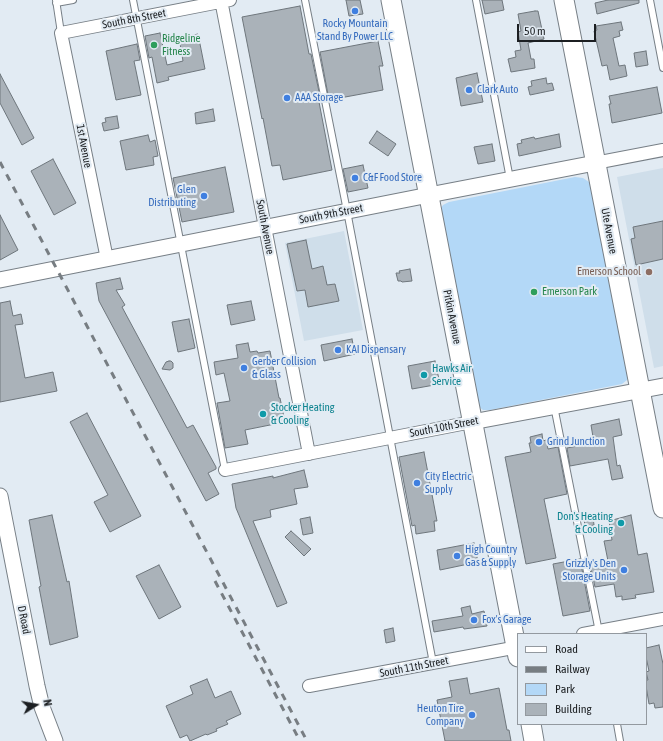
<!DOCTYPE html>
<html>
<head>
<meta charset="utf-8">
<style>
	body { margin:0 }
	#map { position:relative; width:663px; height:741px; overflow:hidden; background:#e2ebf3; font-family:"Asap Condensed",sans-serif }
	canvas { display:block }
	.legend { position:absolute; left:517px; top:633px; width:130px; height:92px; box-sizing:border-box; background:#e2ebf3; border:1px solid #93999f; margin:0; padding:5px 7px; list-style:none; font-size:12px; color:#1c1f22 }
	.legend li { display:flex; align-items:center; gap:8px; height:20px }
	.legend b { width:20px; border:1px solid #93999f }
	.north { position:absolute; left:16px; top:685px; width:40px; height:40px; -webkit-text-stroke:3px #e2ebf3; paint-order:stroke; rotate:79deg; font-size:11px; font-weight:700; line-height:16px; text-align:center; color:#1c1f22 }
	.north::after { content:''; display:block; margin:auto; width:14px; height:18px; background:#1c1f22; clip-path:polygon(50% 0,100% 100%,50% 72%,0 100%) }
	.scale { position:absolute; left:517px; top:24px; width:79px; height:18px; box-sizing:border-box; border:2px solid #1c1f22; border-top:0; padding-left:5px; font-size:12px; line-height:14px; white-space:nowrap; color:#1c1f22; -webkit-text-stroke:3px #e2ebf3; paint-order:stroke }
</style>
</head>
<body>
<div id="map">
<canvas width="663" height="741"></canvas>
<ul class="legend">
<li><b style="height:5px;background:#fff"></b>Road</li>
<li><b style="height:5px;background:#777d82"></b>Railway</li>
<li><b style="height:11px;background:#b3d8f7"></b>Park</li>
<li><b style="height:11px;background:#aab2b9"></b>Building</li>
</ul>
<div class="north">N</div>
<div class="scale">50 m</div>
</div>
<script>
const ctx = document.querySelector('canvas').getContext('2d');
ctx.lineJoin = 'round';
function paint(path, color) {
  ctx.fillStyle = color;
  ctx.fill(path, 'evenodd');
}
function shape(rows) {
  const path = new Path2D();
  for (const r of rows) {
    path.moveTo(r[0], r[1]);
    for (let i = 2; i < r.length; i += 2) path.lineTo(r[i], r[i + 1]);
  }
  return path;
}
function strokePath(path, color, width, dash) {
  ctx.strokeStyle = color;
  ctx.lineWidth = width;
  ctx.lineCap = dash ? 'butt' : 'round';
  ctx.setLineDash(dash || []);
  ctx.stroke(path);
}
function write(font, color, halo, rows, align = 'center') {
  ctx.font = font + ' "Asap Condensed",sans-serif';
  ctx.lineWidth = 4;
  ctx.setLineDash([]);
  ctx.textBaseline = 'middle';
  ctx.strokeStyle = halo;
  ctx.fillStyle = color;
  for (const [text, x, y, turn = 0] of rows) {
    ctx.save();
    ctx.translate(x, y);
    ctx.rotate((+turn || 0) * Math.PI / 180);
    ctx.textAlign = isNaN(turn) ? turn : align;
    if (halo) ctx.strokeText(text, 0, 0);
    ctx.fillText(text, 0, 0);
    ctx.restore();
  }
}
const built = shape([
	[663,168,663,366,654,368,617,177],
	[344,231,363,330,304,341,285,243]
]);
const green = shape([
	[575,177,583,178,589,182,591,186,628,376,627,380,622,384,490,410,483,410,479,407,441,212,441,208,443,205,449,202]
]);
const building = shape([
	[346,0,360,0,363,14,349,16,346,0],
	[482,0,502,0,504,10,485,14,482,0],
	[608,0,639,0,639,3,597,14,595,3,608,0],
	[300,6,309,54,311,54,321,101,319,102,332,170,283,180,280,165,272,166,263,118,262,119,242,17,300,6],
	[535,11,538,11,544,39,528,43,531,59,534,59,535,68,511,72,508,59,516,57,515,51,521,50,518,32,521,31,518,14,535,11],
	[621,22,623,30,619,31,620,36,613,38,619,66,625,65,627,76,610,80,607,65,602,66,594,31,597,30,596,26,621,22],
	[160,33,167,65,183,61,179,38,198,34,205,69,168,77,169,80,157,83,152,57,149,58,145,36,160,33],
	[378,41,383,66,379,66,383,90,329,100,320,52,378,41],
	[137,44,140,60,134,61,141,95,116,100,106,51,137,44],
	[646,51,648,65,636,67,634,53,646,51],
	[477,73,483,102,461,106,456,78,477,73],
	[0,74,34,138,22,145,0,103,0,74],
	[546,78,547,84,552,83,554,90,530,95,528,87,532,86,531,81,546,78],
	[657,87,662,113,612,123,609,104,611,104,609,96,657,87],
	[213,109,215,121,196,124,195,113,213,109],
	[117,116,119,128,104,131,102,123,106,122,105,118,117,116],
	[377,131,396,144,388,156,369,143,377,131],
	[559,134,561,147,519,156,517,144,522,143,521,140,534,137,535,139,559,134],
	[148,135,150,142,155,140,158,156,153,157,154,165,126,170,120,141,148,135],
	[492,144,495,161,478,164,474,147,492,144],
	[53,159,76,203,54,215,31,171,53,159],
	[363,165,368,188,348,192,343,169,363,165],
	[225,167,234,212,182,222,173,178,225,167],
	[0,215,18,250,0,260,0,215],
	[663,221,663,259,636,265,631,239,635,238,633,227,663,221],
	[306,240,312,269,323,266,327,285,335,284,339,301,308,307,305,290,297,291,287,244,306,240],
	[410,269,412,281,402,282,401,281,398,281,396,273,400,273,399,271,410,269],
	[120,278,123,289,116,290,125,305,122,307,187,428,193,425,216,467,216,469,208,473,219,494,206,501,99,301,96,283,120,278],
	[10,301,13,316,21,314,23,324,15,325,25,378,53,372,57,391,0,402,0,303,10,301],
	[251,301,255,320,231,325,227,305,251,301],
	[189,319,195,348,178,352,172,322,189,319],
	[352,339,355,354,324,361,321,345,352,339],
	[248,343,250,352,257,351,258,353,270,351,279,398,280,398,285,422,245,430,248,444,225,448,217,403,230,401,224,373,216,375,214,362,238,358,236,345,248,343],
	[169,361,171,361,173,363,173,368,170,370,162,369,166,362,169,361],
	[435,361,440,384,412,389,408,366,435,361],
	[87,413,141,516,110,532,94,502,108,495,70,422,87,413],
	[619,419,622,435,613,437,617,466,620,465,623,478,612,480,608,459,570,466,567,448,594,443,591,425,619,419],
	[542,434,543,441,546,440,548,449,558,447,567,494,544,499,556,558,526,564,505,457,531,452,529,443,531,443,530,437,542,434],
	[424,452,437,521,434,521,435,531,416,534,415,525,412,526,399,457,424,452],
	[304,470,308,487,294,489,297,504,270,510,271,517,253,521,287,603,277,607,236,508,232,484,273,476,273,478,304,470],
	[52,515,67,582,69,581,78,637,50,645,39,587,41,586,29,520,52,515],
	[631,515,638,555,647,553,654,592,635,595,636,598,622,600,622,596,616,597,614,584,595,587,590,564,608,561,604,541,612,540,609,521,631,515],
	[310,517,313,533,303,535,300,519,310,517],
	[593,517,594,525,585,527,584,518,593,517],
	[291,531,311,549,304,556,285,537,291,531],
	[474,543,478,562,440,570,437,550,474,543],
	[580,559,590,611,563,616,553,564,580,559],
	[159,565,181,607,159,619,136,576,159,565],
	[470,606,472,614,484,611,487,626,464,629,463,627,434,632,432,621,463,616,461,608,470,606],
	[393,628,395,641,386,643,384,630,393,628],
	[659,645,663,664,663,707,655,708,654,703,649,704,646,686,646,680,648,680,646,672,649,671,646,657,646,648,659,645],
	[467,678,470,694,499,688,507,730,509,730,511,741,445,741,437,700,452,697,449,681,467,678],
	[207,679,215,698,231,691,241,714,226,721,228,724,216,729,217,731,207,735,206,734,190,741,187,735,180,738,166,706,193,694,190,686,207,679]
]);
const service = shape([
	[56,0,61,33],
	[133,0,225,470],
	[305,0,347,211,433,663],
	[476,0,510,179],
	[650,0,663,68],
	[56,3,73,0],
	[554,406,599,632],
	[617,724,620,741]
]);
const minor = shape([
	[221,0,309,454],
	[595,163,663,150],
	[107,259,61,33,230,0],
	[225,470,472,422],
	[583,634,663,619],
	[309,686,518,647]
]);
const tertiary = shape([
	[0,280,429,195,595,163],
	[472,422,663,386],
	[0,496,37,686,42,707,55,741]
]);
const primary = shape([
	[391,0,518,657],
	[564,0,663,508],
	[531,724,534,741]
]);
const rail = shape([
	[0,162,307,741],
	[215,581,300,741]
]);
const markers = [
	[355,11,4,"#3f7fe0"],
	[154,45,4,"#2e9e5b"],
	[469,90,4,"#3f7fe0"],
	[287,98,4,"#3f7fe0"],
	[355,178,4,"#3f7fe0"],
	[204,196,4,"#3f7fe0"],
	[649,272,4,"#8d6e63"],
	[534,292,4,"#2e9e5b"],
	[338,350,4,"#3f7fe0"],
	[244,368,4,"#3f7fe0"],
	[424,375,4,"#0f9aa8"],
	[263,414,4,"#0f9aa8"],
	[539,442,4,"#3f7fe0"],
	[417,483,4,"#3f7fe0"],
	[621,523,4,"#0f9aa8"],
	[457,556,4,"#3f7fe0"],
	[624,570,4,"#3f7fe0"],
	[474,620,4,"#3f7fe0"],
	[472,715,4,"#3f7fe0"]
];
const streetNames = [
	["South 8th Street",134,19,-11],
	["1st Avenue",84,146,79],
	["South 9th Street",331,214,-11],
	["South Avenue",265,227,79],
	["Ute Avenue",609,231,79],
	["Pitkin Avenue",452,317,79],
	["South 10th Street",444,427,-11],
	["D Road",24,620,79],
	["South 11th Street",414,667,-11]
];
const shopNames = [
	["Rocky Mountain",355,24,"center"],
	["Stand By Power LLC",355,37,"center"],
	["Clark Auto",477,90],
	["AAA Storage",295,98],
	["C&F Food Store",363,178],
	["Glen",196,190,"right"],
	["Distributing",196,203,"right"],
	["KAI Dispensary",346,350],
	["Gerber Collision",252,362],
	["& Glass",252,375],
	["Grind Junction",547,442],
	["City Electric",425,477],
	["Supply",425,490],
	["High Country",465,550],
	["Gas & Supply",465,563],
	["Grizzly's Den",616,564,"right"],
	["Storage Units",616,577,"right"],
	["Fox's Garage",482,620],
	["Heuton Tire",464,709,"right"],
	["Company",464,722,"right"]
];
const leisureNames = [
	["Ridgeline",162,39],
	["Fitness",162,52],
	["Emerson Park",542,292]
];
const educationNames = [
	["Emerson School",641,272]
];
const cultureNames = [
	["Hawks Air",432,369],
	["Service",432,382],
	["Stocker Heating",271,408],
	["& Cooling",271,421],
	["Don's Heating",613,517,"right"],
	["& Cooling",613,530,"right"]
];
paint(built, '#cfdeea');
paint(green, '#b3d8f7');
paint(building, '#aab2b9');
strokePath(building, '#6e767c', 1);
strokePath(service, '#777f86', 8);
strokePath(minor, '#777f86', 14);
strokePath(tertiary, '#777f86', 17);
strokePath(primary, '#777f86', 21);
strokePath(service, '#fff', 6);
strokePath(minor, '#fff', 12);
strokePath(tertiary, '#fff', 15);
strokePath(primary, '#fff', 19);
strokePath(rail, '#777d82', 3, [7, 7]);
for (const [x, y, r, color] of markers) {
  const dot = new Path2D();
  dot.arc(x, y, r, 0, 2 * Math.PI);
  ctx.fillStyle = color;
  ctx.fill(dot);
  strokePath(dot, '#e2ebf3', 1.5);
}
write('11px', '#1c1f22', '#e2ebf3', streetNames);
write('11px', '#366cbe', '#e2ebf3', shopNames, 'left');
write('11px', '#27864d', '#e2ebf3', leisureNames, 'left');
write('11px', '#785e54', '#e2ebf3', educationNames, 'right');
write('11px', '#0d838f', '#e2ebf3', cultureNames, 'left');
</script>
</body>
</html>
